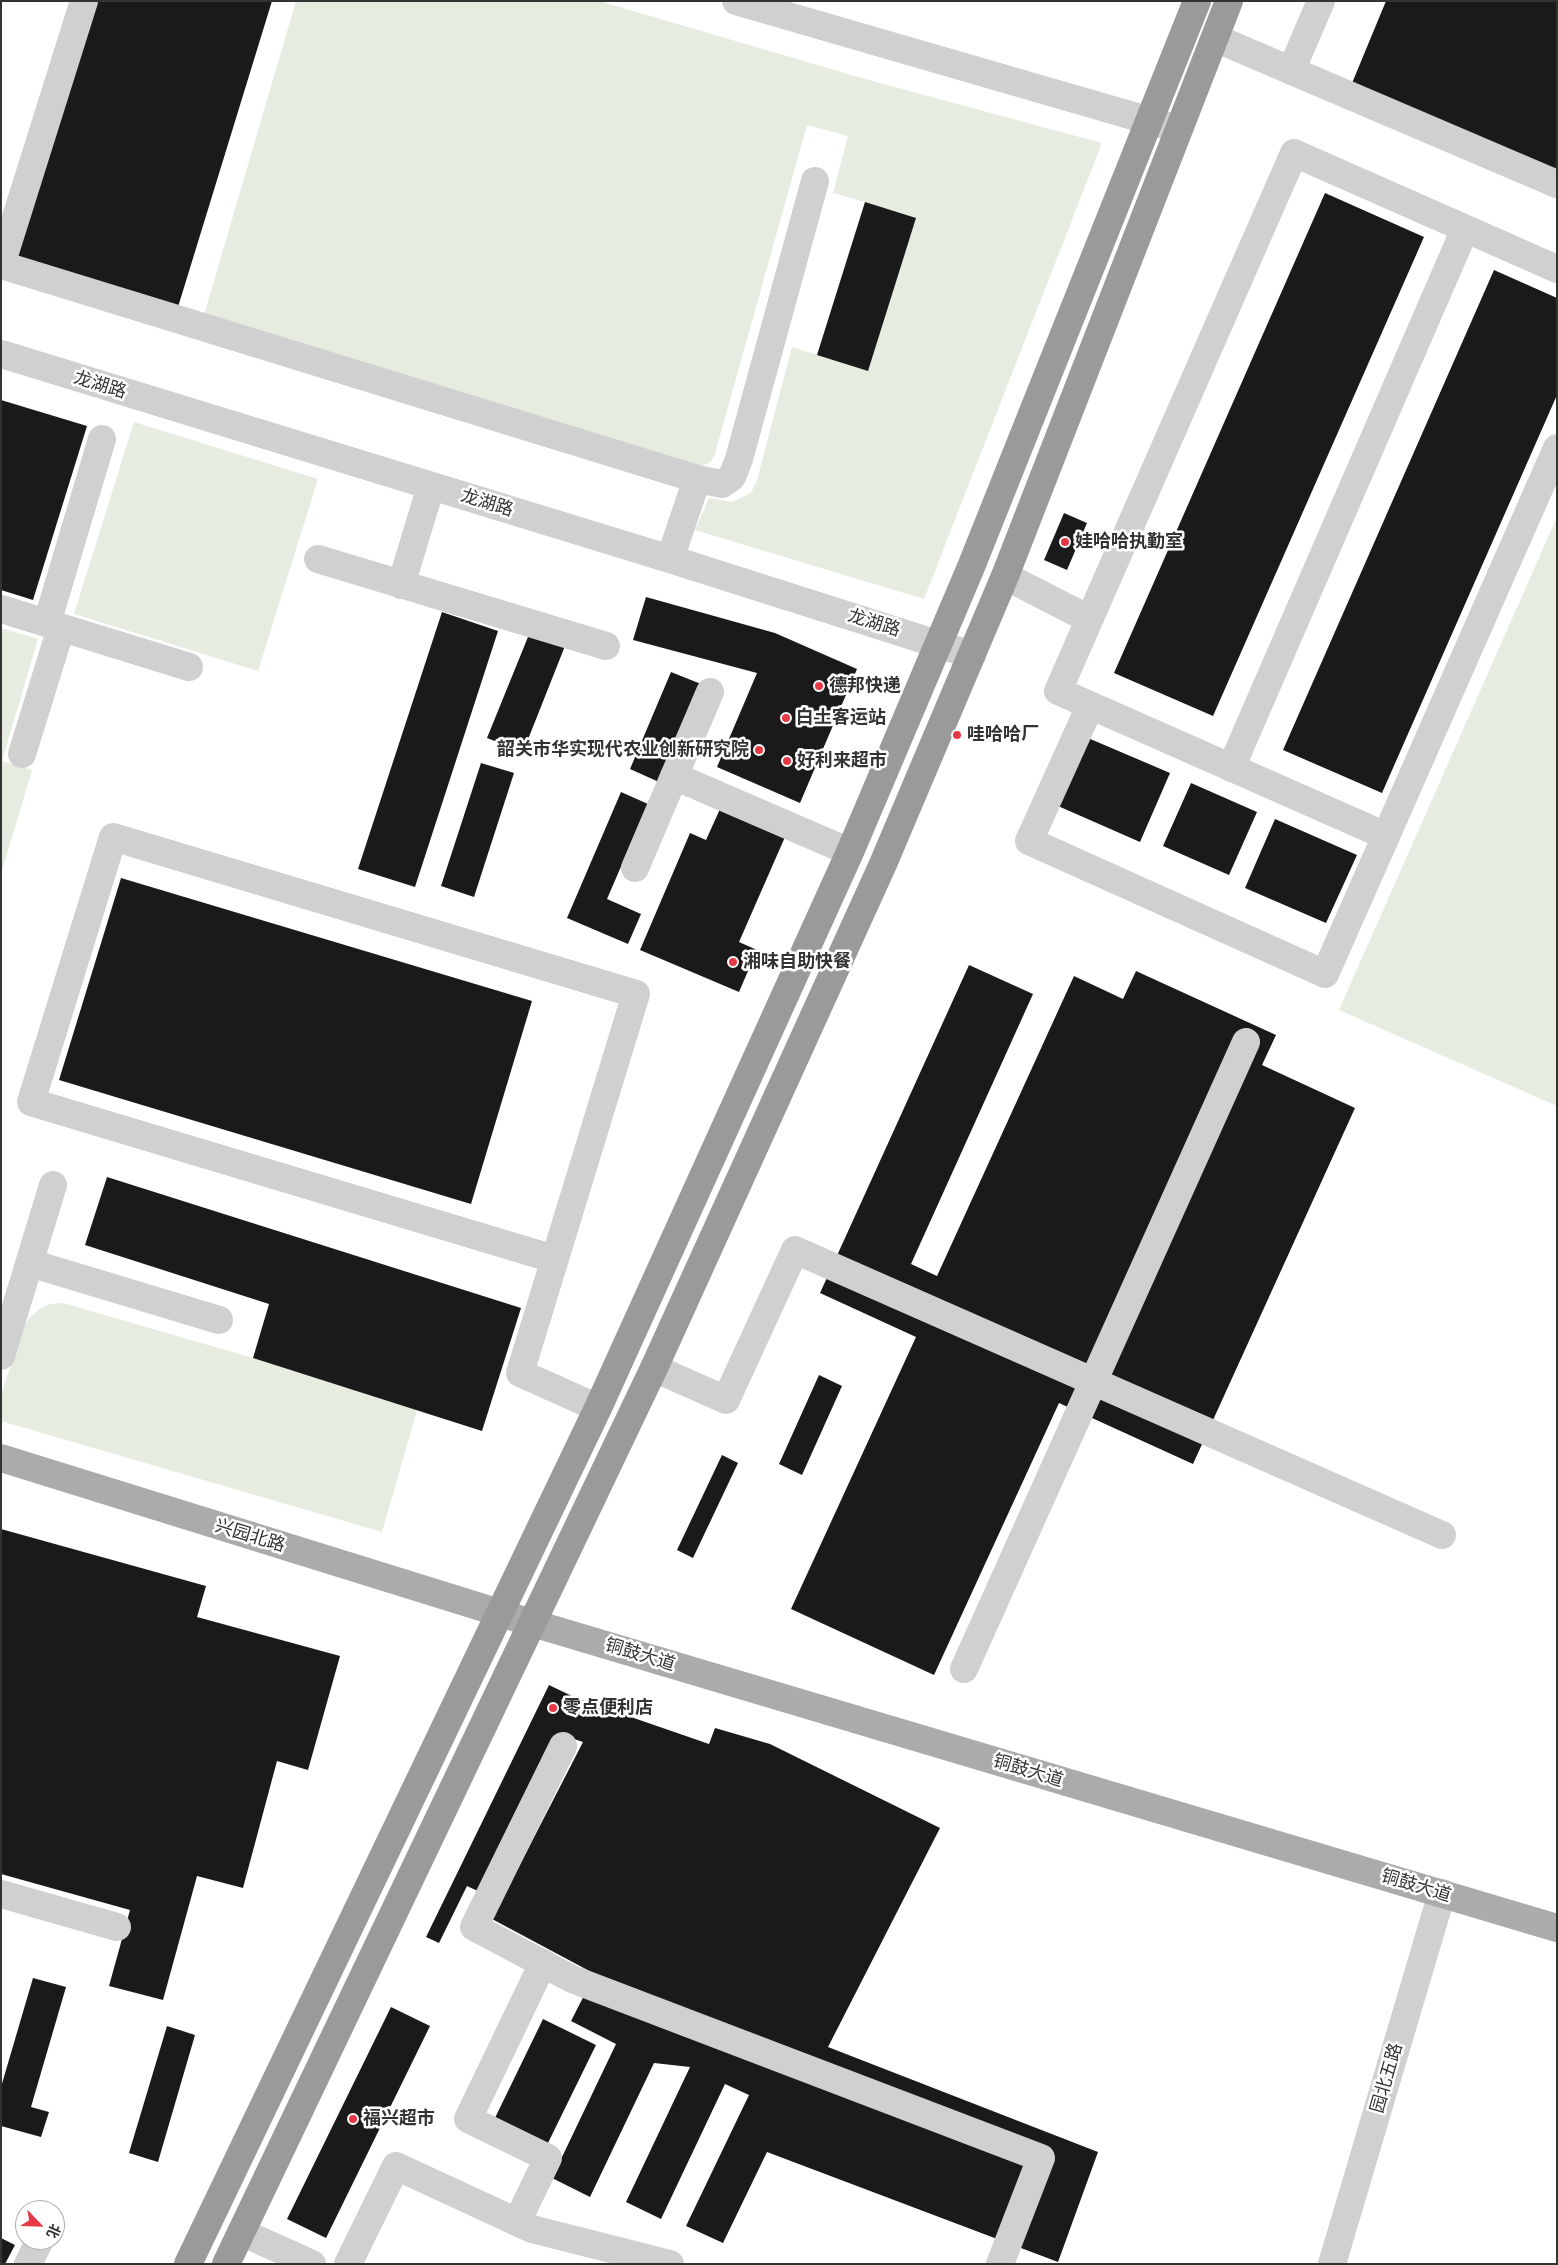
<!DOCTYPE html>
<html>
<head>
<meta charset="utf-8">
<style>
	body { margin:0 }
	#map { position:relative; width:1558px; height:2265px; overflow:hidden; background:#fff; font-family:Figtree,"Noto Sans SC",sans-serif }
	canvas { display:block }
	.frame { position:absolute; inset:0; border:2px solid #333; pointer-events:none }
	.north { position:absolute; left:15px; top:2200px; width:50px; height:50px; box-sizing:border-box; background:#fff; border:1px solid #adadad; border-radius:50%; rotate:114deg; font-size:14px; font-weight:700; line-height:20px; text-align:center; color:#333 }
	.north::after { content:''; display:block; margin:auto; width:18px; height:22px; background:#e63946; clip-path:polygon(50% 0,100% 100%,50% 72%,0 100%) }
</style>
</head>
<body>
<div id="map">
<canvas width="1558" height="2265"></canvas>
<div class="frame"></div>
<div class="north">北</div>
</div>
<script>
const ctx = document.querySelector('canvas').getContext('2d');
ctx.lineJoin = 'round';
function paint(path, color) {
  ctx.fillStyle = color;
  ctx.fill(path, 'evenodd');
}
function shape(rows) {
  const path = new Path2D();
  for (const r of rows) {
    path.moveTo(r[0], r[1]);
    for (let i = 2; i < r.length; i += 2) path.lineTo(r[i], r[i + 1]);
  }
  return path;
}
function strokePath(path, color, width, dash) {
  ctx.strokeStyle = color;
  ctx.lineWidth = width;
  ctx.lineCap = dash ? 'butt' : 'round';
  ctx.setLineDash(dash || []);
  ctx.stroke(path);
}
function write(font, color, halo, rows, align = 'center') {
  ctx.font = font + ' Figtree,"Noto Sans SC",sans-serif';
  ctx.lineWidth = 5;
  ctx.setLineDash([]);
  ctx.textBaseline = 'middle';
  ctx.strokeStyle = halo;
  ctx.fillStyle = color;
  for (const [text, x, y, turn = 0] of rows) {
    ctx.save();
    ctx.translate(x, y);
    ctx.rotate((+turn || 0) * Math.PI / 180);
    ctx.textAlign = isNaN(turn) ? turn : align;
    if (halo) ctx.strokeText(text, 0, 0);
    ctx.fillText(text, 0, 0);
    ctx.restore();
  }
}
const green = shape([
	[296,1,599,1,865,79,1102,143,924,599,695,530,709,498,732,502,751,493,757,480,792,347,868,371,865,202,833,193,848,136,807,125,714,457,709,463,700,466,204,315],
	[134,422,318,479,258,671,74,614],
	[1557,517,1557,1106,1339,1010],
	[1,628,38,639,2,761,32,770,1,874],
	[63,1303,253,1358,417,1410,382,1532,1,1421,1,1395,23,1328,30,1317,40,1309,50,1304]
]);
const building = shape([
	[94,1,272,1,178,307,15,258],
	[1386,1,1557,1,1557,172,1350,88],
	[1325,193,1424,237,1213,716,1114,673],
	[865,202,916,218,868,371,817,355],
	[1494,270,1557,298,1557,395,1382,793,1283,750],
	[1,400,87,426,33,600,1,590],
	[1064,513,1087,523,1067,570,1044,560],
	[646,597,775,633,857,669,800,803,717,767,757,673,633,640],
	[442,612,498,631,415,887,358,869],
	[530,632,565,646,523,752,487,738],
	[671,672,701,684,659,782,630,769],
	[1088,738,1170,773,1140,842,1058,806],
	[481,763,514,773,474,897,441,886],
	[1191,783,1257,812,1229,875,1163,846],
	[621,792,648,804,607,899,641,914,628,944,567,918],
	[720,809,785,837,739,942,757,950,739,992,640,950,690,833,706,840],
	[1275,819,1357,855,1326,923,1245,888],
	[121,878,532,1001,471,1204,59,1080],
	[969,965,1033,994,911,1264,937,1276,1074,976,1123,999,1136,971,1276,1035,1262,1065,1355,1108,1193,1464,1059,1403,934,1675,791,1609,916,1337,820,1293],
	[107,1177,521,1308,482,1431,253,1358,269,1304,85,1245],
	[819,1375,842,1386,802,1475,779,1464],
	[722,1455,738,1463,693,1558,677,1550],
	[1,1529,206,1586,197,1617,340,1656,308,1770,277,1761,243,1888,197,1876,163,2000,109,1986,130,1910,1,1874],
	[549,1685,576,1698,709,1744,715,1728,770,1744,940,1828,828,2047,1098,2152,1058,2262,767,2152,723,2243,686,2226,749,2095,725,2084,661,2219,626,2202,690,2067,654,2063,590,2197,552,2178,616,2044,571,2021,595,1974,492,1919,583,1742,559,1734,482,1893,467,1886,439,1943,426,1937],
	[33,1978,66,1987,31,2107,49,2112,41,2137,1,2126,1,2087],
	[391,2007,430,2026,326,2238,287,2219],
	[543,2019,596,2045,547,2145,494,2120],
	[167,2026,195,2035,158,2162,129,2153],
	[1,2238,15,2245,5,2264,1,2264]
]);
const minor = shape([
	[736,1,1178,129],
	[1215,38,1557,184],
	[1291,71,1321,1],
	[1,265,697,479,722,484,732,477,739,459,815,181],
	[1,265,84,1],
	[1557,269,1294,153,1058,691,1386,836,1557,448],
	[1,354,670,559,972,655],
	[318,559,606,646],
	[670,559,697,479],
	[1005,576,1089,619],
	[401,585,431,486],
	[1,609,189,667],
	[47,623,102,439],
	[1090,706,1029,841,1325,974,1386,836],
	[22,754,61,628],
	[1231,768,1465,229],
	[674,776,850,852],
	[635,868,710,692],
	[554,1259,31,1102,113,837,636,994,520,1373,598,1408],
	[30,1263,219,1320],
	[1,1356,53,1185],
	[654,1368,726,1400,795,1250,1442,1535],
	[964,1669,1246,1042],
	[563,1746,474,1927,572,1979,1041,2158,1000,2264],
	[1,1894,117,1927],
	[517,2222,548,2158,468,2119,543,1963],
	[241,2232,312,2264],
	[28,2264,40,2240],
	[348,2264,396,2166,532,2229,670,2264],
	[1332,2264,1442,1893]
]);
const major = shape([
	[1,1458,532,1623,1557,1928]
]);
const highway = shape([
	[188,2264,598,1408,850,852,971,567,1197,1],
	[226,2264,654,1368,883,864,1005,576,1229,1]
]);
const markers = [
	[1065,542,5,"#e63946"],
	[819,686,5,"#e63946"],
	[786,718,5,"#e63946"],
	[957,735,5,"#e63946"],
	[759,750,5,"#e63946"],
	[787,761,5,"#e63946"],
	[733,962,5,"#e63946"],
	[553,1708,5,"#e63946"],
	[353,2119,5,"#e63946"]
];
const streetNames = [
	["龙湖路",100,385,17],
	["龙湖路",487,503,17],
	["龙湖路",874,623,17],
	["兴园北路",250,1536,17],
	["铜鼓大道",640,1655,17],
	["铜鼓大道",1028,1771,17],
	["铜鼓大道",1416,1886,17],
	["园北五路",1387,2078,-74]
];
const poiNames = [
	["娃哈哈执勤室",1075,542],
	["德邦快递",829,686],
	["白土客运站",796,718],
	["哇哈哈厂",967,735],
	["韶关市华实现代农业创新研究院",749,750,"right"],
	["好利来超市",797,761],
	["湘味自助快餐",743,962],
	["零点便利店",563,1708],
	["福兴超市",363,2119]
];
paint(green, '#e6ecdf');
paint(building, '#1a1a1a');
strokePath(minor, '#d0d0d0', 28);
strokePath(major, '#ababab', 28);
strokePath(highway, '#9a9a9a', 28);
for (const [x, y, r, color] of markers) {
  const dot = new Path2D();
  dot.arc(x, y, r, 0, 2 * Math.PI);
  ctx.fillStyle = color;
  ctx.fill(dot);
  strokePath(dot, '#fff', 2);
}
write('18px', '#333', '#fff', streetNames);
write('bold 18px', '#333', '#fff', poiNames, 'left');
</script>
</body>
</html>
